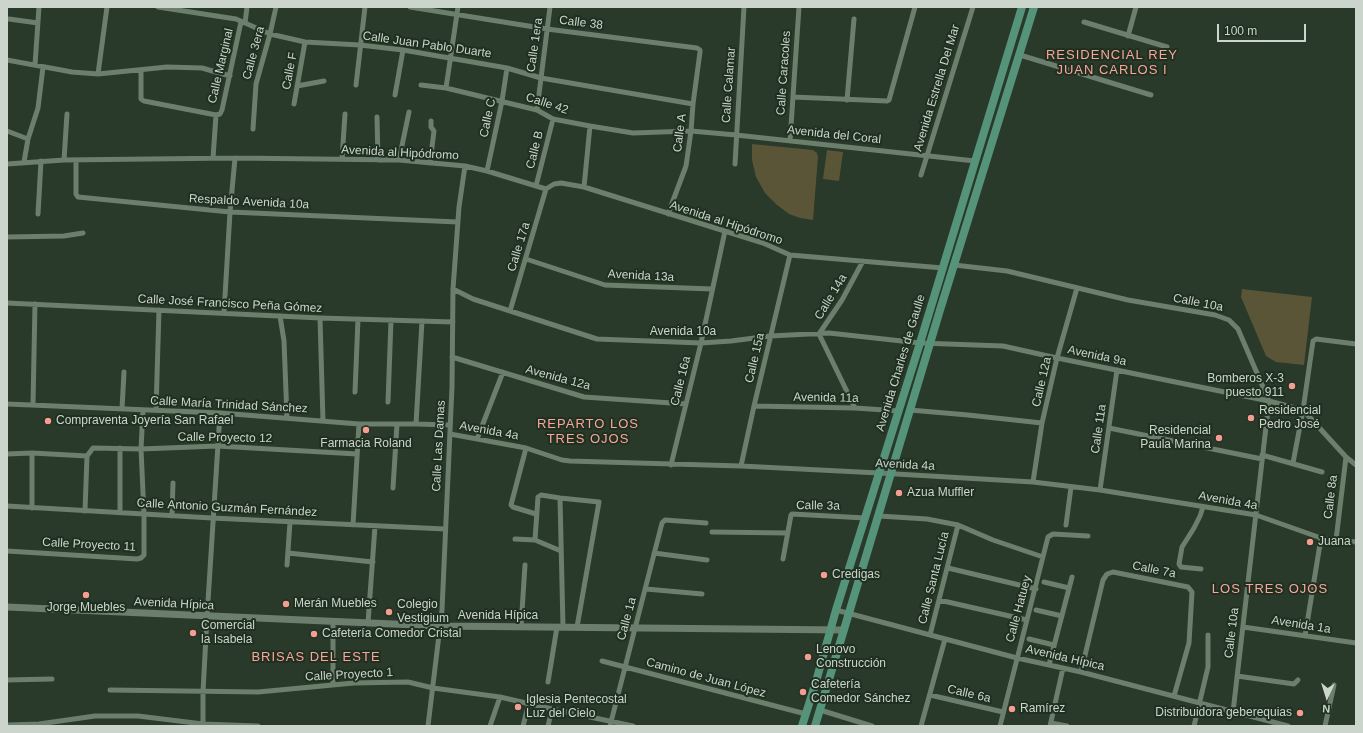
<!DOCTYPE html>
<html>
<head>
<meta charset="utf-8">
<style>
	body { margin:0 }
	#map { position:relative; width:1363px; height:733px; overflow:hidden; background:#29392a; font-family:Arial,sans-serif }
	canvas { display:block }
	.frame { position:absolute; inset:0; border:8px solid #cbd5cb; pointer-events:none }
	.north { position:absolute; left:1307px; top:677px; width:40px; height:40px; -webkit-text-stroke:3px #1f2f20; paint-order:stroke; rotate:184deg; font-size:11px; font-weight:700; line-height:16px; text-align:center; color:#cbd5cb }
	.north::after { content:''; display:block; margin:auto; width:14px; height:18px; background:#cbd5cb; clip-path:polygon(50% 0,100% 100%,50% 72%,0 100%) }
	.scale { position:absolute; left:1217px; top:24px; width:89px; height:18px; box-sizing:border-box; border:2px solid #cbd5cb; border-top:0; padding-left:5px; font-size:12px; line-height:14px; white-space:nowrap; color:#cbd5cb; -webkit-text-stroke:3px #1f2f20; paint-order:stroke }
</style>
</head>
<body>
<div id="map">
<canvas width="1363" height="733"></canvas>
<div class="frame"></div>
<div class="north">N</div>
<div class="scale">100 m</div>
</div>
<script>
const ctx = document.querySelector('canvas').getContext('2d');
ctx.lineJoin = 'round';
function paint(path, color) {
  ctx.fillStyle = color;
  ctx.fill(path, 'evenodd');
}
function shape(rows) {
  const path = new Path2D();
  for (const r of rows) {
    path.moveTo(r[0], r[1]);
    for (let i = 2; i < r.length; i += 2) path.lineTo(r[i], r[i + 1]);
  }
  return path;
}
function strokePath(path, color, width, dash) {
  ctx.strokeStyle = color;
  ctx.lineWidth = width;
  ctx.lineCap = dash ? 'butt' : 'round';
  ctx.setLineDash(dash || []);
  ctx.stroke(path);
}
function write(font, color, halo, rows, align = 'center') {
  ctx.font = font + ' Arial,sans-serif';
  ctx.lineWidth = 4;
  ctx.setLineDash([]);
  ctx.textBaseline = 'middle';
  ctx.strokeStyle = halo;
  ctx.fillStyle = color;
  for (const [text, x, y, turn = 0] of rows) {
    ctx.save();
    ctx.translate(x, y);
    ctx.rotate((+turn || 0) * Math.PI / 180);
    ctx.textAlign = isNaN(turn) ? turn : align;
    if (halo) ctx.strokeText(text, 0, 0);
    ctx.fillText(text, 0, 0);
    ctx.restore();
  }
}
const green = shape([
	[752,144,813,150,817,153,818,157,813,220,800,218,789,214,777,205,765,193,756,177,752,160],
	[827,150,843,152,839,181,823,179],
	[1242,289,1312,297,1304,365,1276,362,1266,356,1241,297]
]);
const street = shape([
	[158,7,236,19,270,34,305,42,360,45,403,50,507,68,541,78,693,104],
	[410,7,547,29,697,48,700,50,700,52,693,104,691,131,686,166,668,214],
	[9,19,38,23],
	[1084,22,1167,47],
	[245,23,247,7],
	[1128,36,1136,7],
	[1020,55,1151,95],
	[7,60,72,72,98,74,167,67,202,68,230,76],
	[35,65,39,7],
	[141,70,141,99,144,101,216,115,220,114,222,110,241,22],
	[98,74,107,7],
	[356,85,365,7],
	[421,85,446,88,537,110,553,119,590,126,633,133,691,131,736,135,975,161],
	[297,86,324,81],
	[446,88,458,7],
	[395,95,403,50],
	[793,97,887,101,889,100,915,7],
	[847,100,854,19],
	[294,104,305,42],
	[537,110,550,7],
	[377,117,378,160],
	[253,129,256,84,270,34,276,7],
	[7,131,28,139],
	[790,141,799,7],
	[213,158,216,115],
	[342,159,345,114],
	[64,160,67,114],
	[76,160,76,194,78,197,230,212,458,222],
	[399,160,409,112],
	[24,162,28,139,38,108,43,67],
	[430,163,434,131,431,127,431,121],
	[7,164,64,160,235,158,399,160,465,166,487,171,546,189,554,184,561,183,584,187,763,243,790,255,943,268],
	[735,164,744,7],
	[487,171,502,101,507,68],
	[921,175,973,7],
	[536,186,553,119],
	[584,187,590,126],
	[38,214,41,161],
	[7,237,64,236,83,233],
	[526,259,605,285,712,289],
	[954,265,1007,271,1128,300,1215,315,1229,320,1238,329,1269,401,1233,712],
	[453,289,473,299,597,339,701,343,731,341,770,336,829,333,920,343,1003,346,1057,358,1269,401,1303,410,1346,457,1356,465],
	[7,303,320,318,453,322],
	[510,311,546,189],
	[224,313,230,212,235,158],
	[280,316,284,341,287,418],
	[320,318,323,421],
	[452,357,584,397,686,404],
	[355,392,358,319],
	[388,402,391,320],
	[7,404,220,413,359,424,416,424,450,425],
	[33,404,35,304],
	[754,406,855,408,899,411],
	[855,408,819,334,842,300,863,261],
	[122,409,124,372],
	[156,410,159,310],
	[910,410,968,415,1042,423],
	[416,424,422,321],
	[1109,428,1262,459],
	[450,434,526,448,562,460,570,461,741,466,879,473,1033,482,1100,490,1256,515,1321,538,1356,542],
	[477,439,503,372],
	[120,448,120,513],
	[526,448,511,505,513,507,536,514],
	[7,454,32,453,87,456],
	[1262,455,1322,472],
	[1293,463,1303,410,1313,341,1316,339,1356,344],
	[671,465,701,343,725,231],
	[741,466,754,406,790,255],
	[1033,482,1042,423,1057,358,1077,288],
	[393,488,397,424],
	[1100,490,1117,370],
	[560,498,563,627],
	[7,506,212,518,445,529],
	[32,508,32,453],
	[85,511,87,456,93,448,141,449,217,446,357,454],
	[172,516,173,483],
	[879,516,927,519,958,525,993,540,1043,557],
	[353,525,359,424],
	[1066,525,1071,487],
	[712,532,787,533],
	[515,539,535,540],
	[1336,540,1346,457],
	[7,551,137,559,141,558,144,555,144,514,141,449,143,410],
	[561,551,535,540,538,497,541,495,560,498,599,502,577,627],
	[288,553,373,562],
	[654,553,707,560],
	[783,559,791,515,792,514,865,518],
	[287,565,290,522],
	[948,568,1036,589],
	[1201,569,1181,567,1179,564,1182,547,1194,528,1200,516,1203,507],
	[1044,582,1069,588],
	[646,589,702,594],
	[939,600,1027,620],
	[836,610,1017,658,1081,672,1288,726],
	[1036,610,1062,616],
	[368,623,375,526],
	[521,627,525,565],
	[1243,627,1356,643],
	[930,635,958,525],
	[1305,636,1321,538],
	[1029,639,1054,645],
	[602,661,806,714],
	[1049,665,1072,577],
	[1081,672,1103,580,1107,574,1113,572,1188,587,1192,592,1189,643,1174,696],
	[1237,676,1294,684,1298,680],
	[7,680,52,679],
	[548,682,557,627],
	[333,685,333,622],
	[110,690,258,692,354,683,408,682,433,688,500,697,552,709,633,726],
	[930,695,1003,712],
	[820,710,872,726],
	[1051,723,1067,726],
	[203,724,203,692,207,617,220,413],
	[7,725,39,724,95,716,138,716,203,724,258,726],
	[428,726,442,610,452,387,453,289,459,207,465,166],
	[490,726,500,697],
	[523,726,529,703],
	[548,726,552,709],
	[610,726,662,523,665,520,706,523],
	[921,726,945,639],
	[1000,726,1048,537,1053,534,1088,536],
	[1050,726,1063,668],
	[1194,726,1208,667,1208,635],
	[1325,726,1334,685]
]);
const secondary = shape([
	[7,607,439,626,844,630]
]);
const primary = shape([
	[802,726,815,685,836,610,920,343,1022,7],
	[815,726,940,310,1034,7]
]);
const markers = [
	[1292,386,4,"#f59d90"],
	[1251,418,4,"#f59d90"],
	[48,421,4,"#f59d90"],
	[366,430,4,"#f59d90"],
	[1219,438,4,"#f59d90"],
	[899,493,4,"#f59d90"],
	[1310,542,4,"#f59d90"],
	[824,575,4,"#f59d90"],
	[86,595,4,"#f59d90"],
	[286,604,4,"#f59d90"],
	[389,612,4,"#f59d90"],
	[193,633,4,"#f59d90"],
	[314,634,4,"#f59d90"],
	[808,657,4,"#f59d90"],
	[803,692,4,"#f59d90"],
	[518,707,4,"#f59d90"],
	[1012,709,4,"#f59d90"],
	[1300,713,4,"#f59d90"]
];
const streetNames = [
	["Calle 38",581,23,7],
	["Calle Juan Pablo Duarte",427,45,8],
	["Calle 1era",535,45,-82],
	["Calle 3era",254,53,-75],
	["Calle Marginal",221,66,-77],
	["Calle F",290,71,-79],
	["Calle Caracoles",784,73,-86],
	["Calle Calamar",729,85,-86],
	["Avenida Estrella Del Mar",937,88,-73],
	["Calle 42",547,104,18],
	["Calle C",488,118,-78],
	["Calle A",680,133,-83],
	["Avenida del Coral",834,135,6],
	["Calle B",535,150,-76],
	["Avenida al Hipódromo",400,153,3],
	["Respaldo Avenida 10a",249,202,3],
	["Avenida al Hipódromo",726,223,18],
	["Calle 17a",519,247,-73],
	["Avenida 13a",641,276,3],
	["Calle 14a",831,297,-59],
	["Calle 10a",1198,303,11],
	["Calle José Francisco Peña Gómez",230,304,3],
	["Avenida 10a",683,332],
	["Avenida 9a",1097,356,12],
	["Calle 15a",755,358,-77],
	["Avenida Charles de Gaulle",901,363,-73],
	["Avenida 12a",558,378,15],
	["Calle 16a",681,381,-76],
	["Calle 12a",1042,382,-77],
	["Avenida 11a",826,398,1],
	["Calle María Trinidad Sánchez",229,405,3],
	["Calle 11a",1099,429,-82],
	["Avenida 4a",489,431,10],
	["Calle Proyecto 12",225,438,1],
	["Calle Las Damas",439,446,-87],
	["Avenida 4a",905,465,3],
	["Calle 8a",1331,497,-83],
	["Avenida 4a",1228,501,10],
	["Calle 3a",818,506,1],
	["Calle Antonio Guzmán Fernández",227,508,3],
	["Calle Proyecto 11",89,545,3],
	["Calle 7a",1154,570,11],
	["Calle Santa Lucía",934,578,-76],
	["Avenida Hípica",174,604,3],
	["Calle Hatuey",1019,609,-75],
	["Avenida Hípica",498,616],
	["Calle 1a",627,619,-75],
	["Avenida 1a",1301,625,9],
	["Calle 10a",1232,633,-83],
	["Avenida Hípica",1065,658,13],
	["Calle Proyecto 1",349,675,-3],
	["Camino de Juan López",706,678,15],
	["Calle 6a",969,694,13]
];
const poiNames = [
	["Bomberos X-3",1284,379,"right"],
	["puesto 911",1284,393,"right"],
	["Residencial",1259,411],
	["Pedro José",1259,425],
	["Compraventa Joyería San Rafael",56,421],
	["Residencial",1211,431,"right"],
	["Paula Marina",1211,445,"right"],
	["Farmacia Roland",366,444,"center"],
	["Azua Muffler",907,493],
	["Juana",1318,542],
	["Credigas",832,575],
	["Merán Muebles",294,604],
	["Colegio",397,605],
	["Vestigium",397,619],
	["Jorge Muebles",86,608,"center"],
	["Comercial",201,626],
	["la Isabela",201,640],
	["Cafetería Comedor Cristal",322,634],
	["Lenovo",816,650],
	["Construcción",816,664],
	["Cafetería",811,685],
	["Comedor Sánchez",811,699],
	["Iglesia Pentecostal",526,700],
	["Luz del Cielo",526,714],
	["Ramírez",1020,709],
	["Distribuidora geberequias",1292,713,"right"]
];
const neighbourhoodNames = [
	["RESIDENCIAL REY",1112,55],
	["JUAN CARLOS I",1112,70],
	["REPARTO LOS",588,424],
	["TRES OJOS",588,439],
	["LOS TRES OJOS",1270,589],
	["BRISAS DEL ESTE",316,657]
];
paint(green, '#5a5537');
strokePath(street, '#6c7e6c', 5);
strokePath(secondary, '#6c7e6c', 7);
strokePath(primary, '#55947b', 8);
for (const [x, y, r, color] of markers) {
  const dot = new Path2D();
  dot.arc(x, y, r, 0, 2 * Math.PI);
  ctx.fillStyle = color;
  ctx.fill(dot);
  strokePath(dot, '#1f2f20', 1.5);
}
write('12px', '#cbd5cb', '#1f2f20', streetNames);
write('12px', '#cbd5cb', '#1f2f20', poiNames, 'left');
ctx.letterSpacing = '1px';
write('13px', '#f9a69a', '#1f2f20', neighbourhoodNames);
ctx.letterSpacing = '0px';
</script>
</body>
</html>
